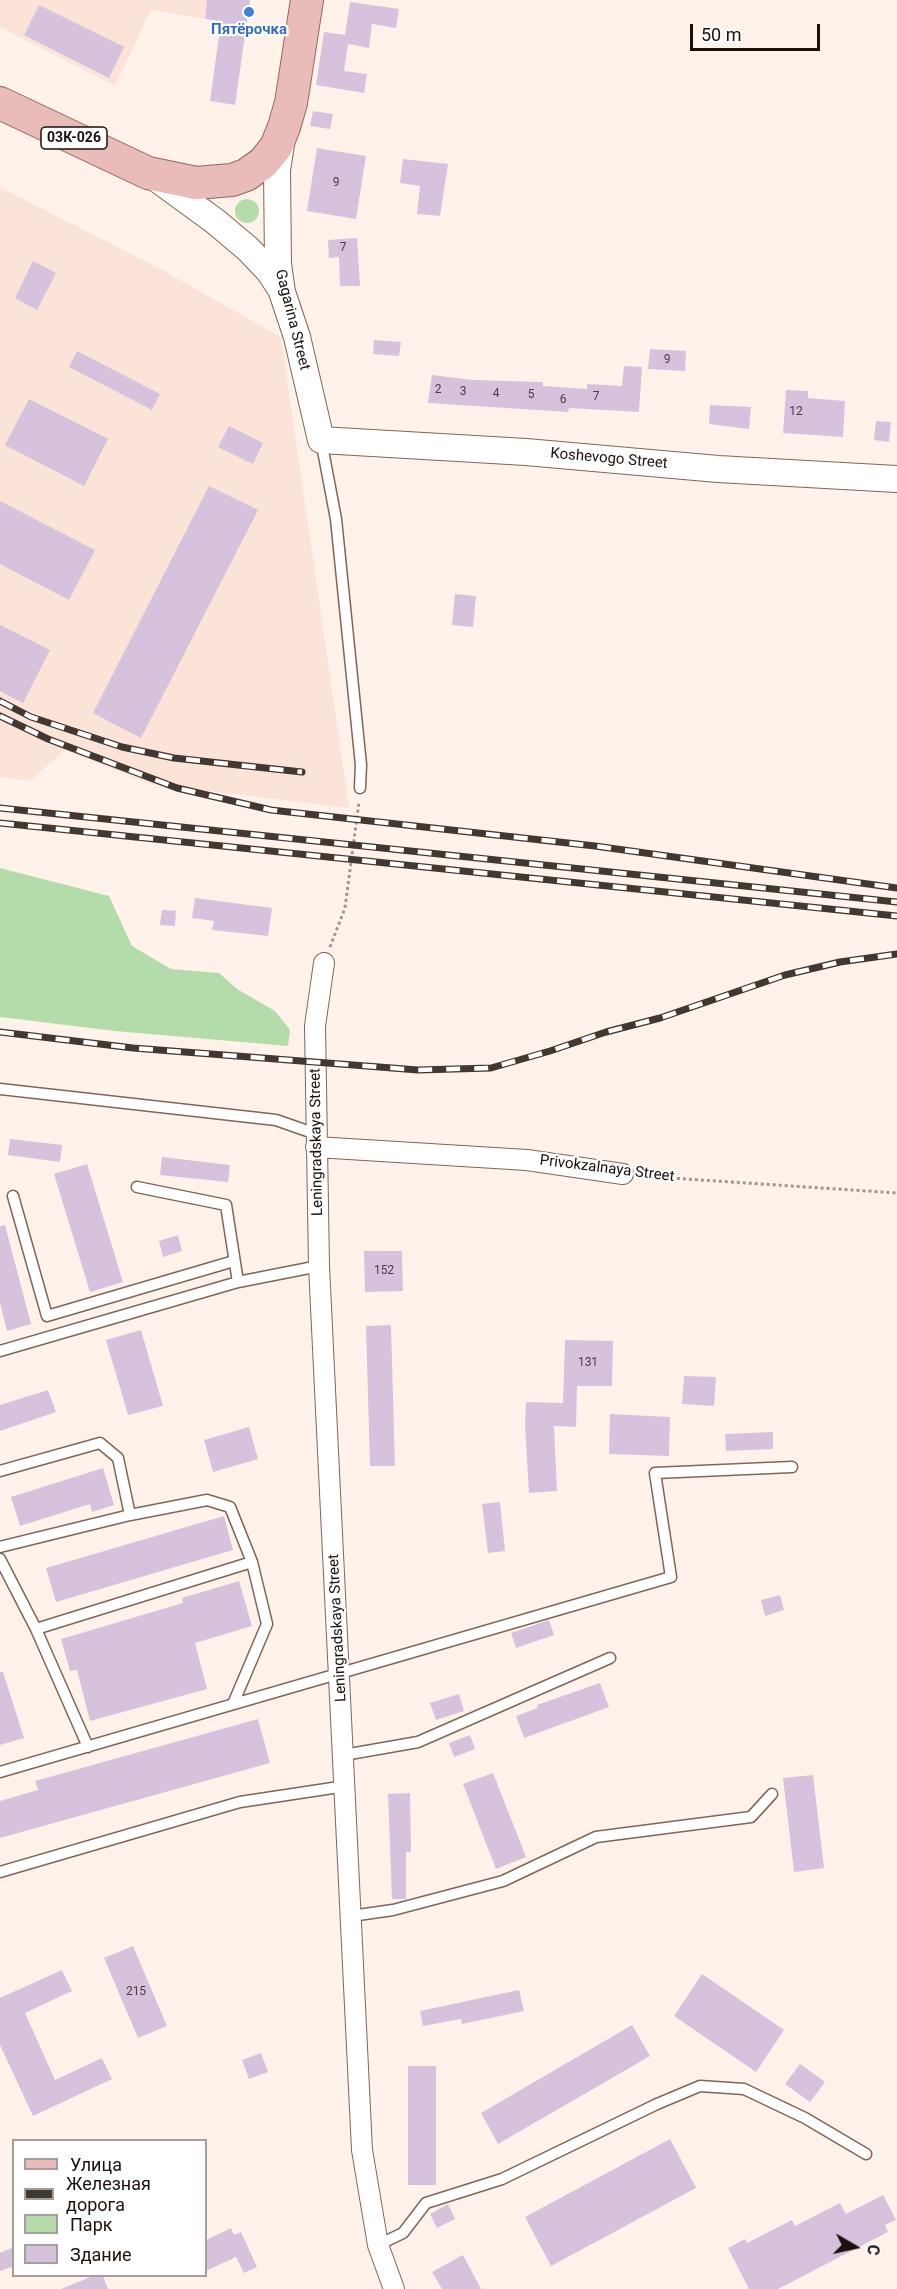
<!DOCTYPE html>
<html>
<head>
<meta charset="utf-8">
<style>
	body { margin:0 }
	#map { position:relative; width:897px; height:2289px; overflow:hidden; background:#fff2eb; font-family:Roboto,sans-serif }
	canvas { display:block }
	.legend { position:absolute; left:12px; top:2139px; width:195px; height:138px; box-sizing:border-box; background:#fff; border:2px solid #a49f9d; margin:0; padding:8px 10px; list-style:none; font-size:18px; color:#1b100b }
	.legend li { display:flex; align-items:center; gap:12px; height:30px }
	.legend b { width:30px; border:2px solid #a49f9d }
	.north { position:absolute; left:825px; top:2217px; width:60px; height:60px; -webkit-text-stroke:4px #fff; paint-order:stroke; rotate:99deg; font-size:16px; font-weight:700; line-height:24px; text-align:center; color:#1b100b }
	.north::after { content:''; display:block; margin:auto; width:21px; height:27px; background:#1b100b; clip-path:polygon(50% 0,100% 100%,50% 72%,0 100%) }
	.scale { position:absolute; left:690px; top:24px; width:130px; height:27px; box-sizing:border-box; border:3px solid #1b100b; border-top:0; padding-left:8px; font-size:18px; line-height:21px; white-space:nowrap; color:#1b100b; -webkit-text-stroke:4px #fff; paint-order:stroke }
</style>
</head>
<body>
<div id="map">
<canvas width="897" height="2289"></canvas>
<ul class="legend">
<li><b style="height:8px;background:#e9bcb9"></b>Улица</li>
<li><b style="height:8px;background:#423731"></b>Железная дорога</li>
<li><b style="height:16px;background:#b3dcaa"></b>Парк</li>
<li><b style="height:16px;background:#d6c2dd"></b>Здание</li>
</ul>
<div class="north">С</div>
<div class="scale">50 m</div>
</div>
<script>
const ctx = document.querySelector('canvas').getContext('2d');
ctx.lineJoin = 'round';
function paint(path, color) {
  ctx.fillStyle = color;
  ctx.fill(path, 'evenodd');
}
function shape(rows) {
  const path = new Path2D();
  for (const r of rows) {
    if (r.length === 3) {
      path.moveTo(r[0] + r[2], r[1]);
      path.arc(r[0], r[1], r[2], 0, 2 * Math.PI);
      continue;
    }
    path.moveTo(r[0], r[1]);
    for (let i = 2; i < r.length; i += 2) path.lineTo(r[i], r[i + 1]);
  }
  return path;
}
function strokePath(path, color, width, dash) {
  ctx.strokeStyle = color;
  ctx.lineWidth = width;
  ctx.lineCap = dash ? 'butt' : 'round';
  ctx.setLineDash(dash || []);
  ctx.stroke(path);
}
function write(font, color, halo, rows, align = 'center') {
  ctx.font = font + ' Roboto,sans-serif';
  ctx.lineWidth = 4.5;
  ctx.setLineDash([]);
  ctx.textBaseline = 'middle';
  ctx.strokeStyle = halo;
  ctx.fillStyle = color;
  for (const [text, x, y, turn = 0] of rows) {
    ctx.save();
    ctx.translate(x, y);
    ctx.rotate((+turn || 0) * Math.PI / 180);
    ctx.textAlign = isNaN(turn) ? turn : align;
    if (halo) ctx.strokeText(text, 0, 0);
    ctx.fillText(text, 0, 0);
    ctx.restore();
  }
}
const built = shape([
	[0,0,207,0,205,19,151,10,115,86,0,27],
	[0,187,164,271,281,337,349,808,150,784,65,750,30,781,0,777]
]);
const green = shape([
	[247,211,12],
	[0,868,109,896,132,946,171,969,219,973,237,989,275,1011,290,1030,288,1046,115,1031,0,1017]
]);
const building = shape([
	[207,0,250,0,235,105,210,101,221,21,205,19],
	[350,2,399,9,396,28,372,24,369,48,348,44,344,71,367,74,364,93,316,85,324,32,345,35],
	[39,5,124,47,109,78,24,35],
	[313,111,333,114,330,129,310,126],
	[317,148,366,156,356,219,307,211],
	[403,159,448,164,440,216,417,214,420,186,400,183],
	[357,238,360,286,340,286,339,257,329,258,328,240],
	[33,261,56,273,37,310,15,298],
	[374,340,401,342,399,356,373,354],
	[650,349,686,351,685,371,648,369],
	[77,351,160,394,152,410,69,367],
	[624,366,642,367,639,412,569,408,568,412,428,403,432,375,473,380,543,382,543,386,587,389,587,384,622,386],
	[786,390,808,391,808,398,845,401,843,437,783,433],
	[29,399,108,439,84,486,5,445],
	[710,405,751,407,749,429,709,424],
	[876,421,891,422,889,442,874,440],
	[229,426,263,443,253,464,218,447],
	[209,486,258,510,141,738,93,713],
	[0,501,95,550,69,600,0,564],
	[455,594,476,596,473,627,452,625],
	[0,625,50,650,23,703,0,691],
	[195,898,272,908,268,936,212,930,214,921,192,918],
	[162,910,176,911,175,926,160,925],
	[10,1139,62,1145,60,1162,8,1155],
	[162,1157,230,1165,228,1182,160,1175],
	[87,1164,123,1282,90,1292,54,1174],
	[5,1225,31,1324,7,1331,0,1303,0,1226],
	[178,1235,182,1251,163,1257,159,1241],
	[364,1251,402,1251,403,1291,365,1292],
	[391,1325,395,1466,370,1466,366,1326],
	[141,1330,163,1406,128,1415,106,1340],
	[565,1340,613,1341,612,1386,577,1386,576,1427,554,1426,557,1491,529,1493,525,1425,526,1402,563,1403],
	[684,1376,716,1377,714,1406,682,1404],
	[48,1390,56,1412,0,1431,0,1405],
	[610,1414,670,1417,669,1456,609,1454],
	[249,1427,258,1459,213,1472,204,1440],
	[773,1432,773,1449,726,1451,725,1434],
	[103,1468,114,1505,92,1512,90,1504,20,1526,11,1497],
	[500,1502,505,1551,488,1553,482,1504],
	[224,1516,233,1550,56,1602,46,1568],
	[239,1581,252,1626,195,1643,207,1689,90,1721,77,1670,70,1671,61,1639,183,1603,182,1598],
	[780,1595,784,1610,765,1616,761,1600],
	[549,1620,554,1635,516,1648,511,1633],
	[0,1672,3,1672,24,1738,0,1745],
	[600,1683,609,1707,524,1738,516,1716,538,1708,537,1705],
	[459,1694,464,1711,436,1720,430,1703],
	[258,1719,270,1763,0,1838,0,1801,38,1790,35,1781],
	[470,1735,475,1749,454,1757,449,1743],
	[493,1773,526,1857,496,1869,463,1784],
	[813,1775,824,1868,794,1872,783,1778],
	[410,1793,411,1852,406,1852,406,1899,392,1899,388,1794],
	[133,1946,167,2026,138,2038,104,1958],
	[62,1970,72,1991,25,2013,55,2080,102,2058,112,2079,33,2116,0,2045,0,1998],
	[702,1974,784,2030,756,2072,674,2016],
	[519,1990,524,2011,462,2024,461,2019,423,2026,420,2011],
	[632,2025,650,2056,498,2144,481,2113],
	[261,2053,268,2072,249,2079,242,2060],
	[800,2064,825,2082,810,2102,785,2084],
	[408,2066,436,2066,436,2185,408,2185],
	[670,2139,696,2188,551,2266,525,2217],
	[883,2195,896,2220,885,2225,888,2232,778,2289,749,2289,728,2248,745,2239,747,2243,792,2220,795,2226,840,2203,846,2214],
	[448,2204,455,2219,437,2228,430,2214],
	[231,2228,234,2235,241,2232,257,2267,244,2273,236,2257,206,2271,206,2240],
	[14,2247,14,2266,0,2271,0,2253],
	[463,2255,481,2289,442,2289,432,2272],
	[93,2276,103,2276,108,2289,61,2289]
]);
const path = shape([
	[330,947,345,908,359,802],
	[641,1176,897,1193]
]);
const service = shape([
	[321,440,336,519,361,765,360,788],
	[0,1089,276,1120,316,1134],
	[137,1187,226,1205,238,1282],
	[13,1196,47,1316,234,1261],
	[0,1351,238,1282,319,1266],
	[0,1471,100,1443,118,1458,130,1515],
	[0,1547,130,1515,207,1500,230,1507,252,1562,267,1624,233,1704],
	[0,1559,36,1629,88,1747],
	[36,1629,252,1562],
	[344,1755,418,1742,610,1658],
	[0,1772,671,1577,655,1473,792,1467],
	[0,1872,240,1802,346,1786],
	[351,1916,393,1910,503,1881,596,1837,751,1817,772,1794],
	[378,2245,403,2233,426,2203,502,2179,657,2104,700,2086,744,2089,805,2118,866,2154]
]);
const minor = shape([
	[324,963,315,1026,319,1266,362,2150,378,2245,394,2289],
	[316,1147,527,1160,623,1174]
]);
const tertiary = shape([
	[282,138,277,170,278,264,282,292,297,337,321,440,526,452,718,469,897,479],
	[153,176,216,222,248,249,269,271,280,288]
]);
const primary = shape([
	[0,103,148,173,196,183,232,180,246,175,263,163,276,147,284,127,291,103,307,0]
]);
const rail = shape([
	[0,701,31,717,122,747,174,758,302,772],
	[0,716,48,739,177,788,271,810,595,846,897,888],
	[0,808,897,902],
	[0,823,897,916],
	[0,1032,133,1048,418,1070,491,1068,550,1051,606,1032,660,1018,785,975,840,962,897,954]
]);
const markers = [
	[249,12,6,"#3f7fe0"]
];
const numberNames = [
	["9",336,183],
	["7",343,248],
	["9",667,360],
	["2",438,390],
	["3",463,392],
	["4",496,394],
	["5",531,395],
	["7",596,397],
	["6",563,400],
	["12",796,412],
	["152",384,1271],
	["131",588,1363],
	["215",136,1992]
];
const shields = [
	[74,138,66]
];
const shieldNames = [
	["03К-026",74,138]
];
const shopNames = [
	["Пятёрочка",249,30]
];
const streetNames = [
	["Gagarina Street",292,320,76],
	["Koshevogo Street",609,459,5],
	["Leningradskaya Street",317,1142,-91],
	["Privokzalnaya Street",607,1169,7],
	["Leningradskaya Street",338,1628,-93]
];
paint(built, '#fbe3d7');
paint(green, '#b3dcaa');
paint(building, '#d6c2dd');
strokePath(service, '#816556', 13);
strokePath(minor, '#816556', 22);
strokePath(tertiary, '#816556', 28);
strokePath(primary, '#97635e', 34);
strokePath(path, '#a2968f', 3, [3, 3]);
strokePath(service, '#fff', 10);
strokePath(minor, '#fff', 20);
strokePath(tertiary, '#fff', 26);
strokePath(primary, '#e9bcb9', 32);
strokePath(rail, '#423731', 7);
strokePath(rail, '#fff', 4.5, [14]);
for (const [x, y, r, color] of markers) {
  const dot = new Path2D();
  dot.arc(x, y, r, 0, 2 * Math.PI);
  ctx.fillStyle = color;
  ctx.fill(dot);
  strokePath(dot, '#fff', 2);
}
write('12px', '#4a3c40', null, numberNames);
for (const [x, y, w] of shields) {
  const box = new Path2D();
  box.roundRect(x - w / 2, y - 11, w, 22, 4.5);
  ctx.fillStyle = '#fff';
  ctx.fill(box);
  strokePath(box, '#1b100b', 1.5);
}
write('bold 14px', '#1b100b', null, shieldNames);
write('bold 15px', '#366cbe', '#fff', shopNames);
write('15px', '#1b100b', '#fff', streetNames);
</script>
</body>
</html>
